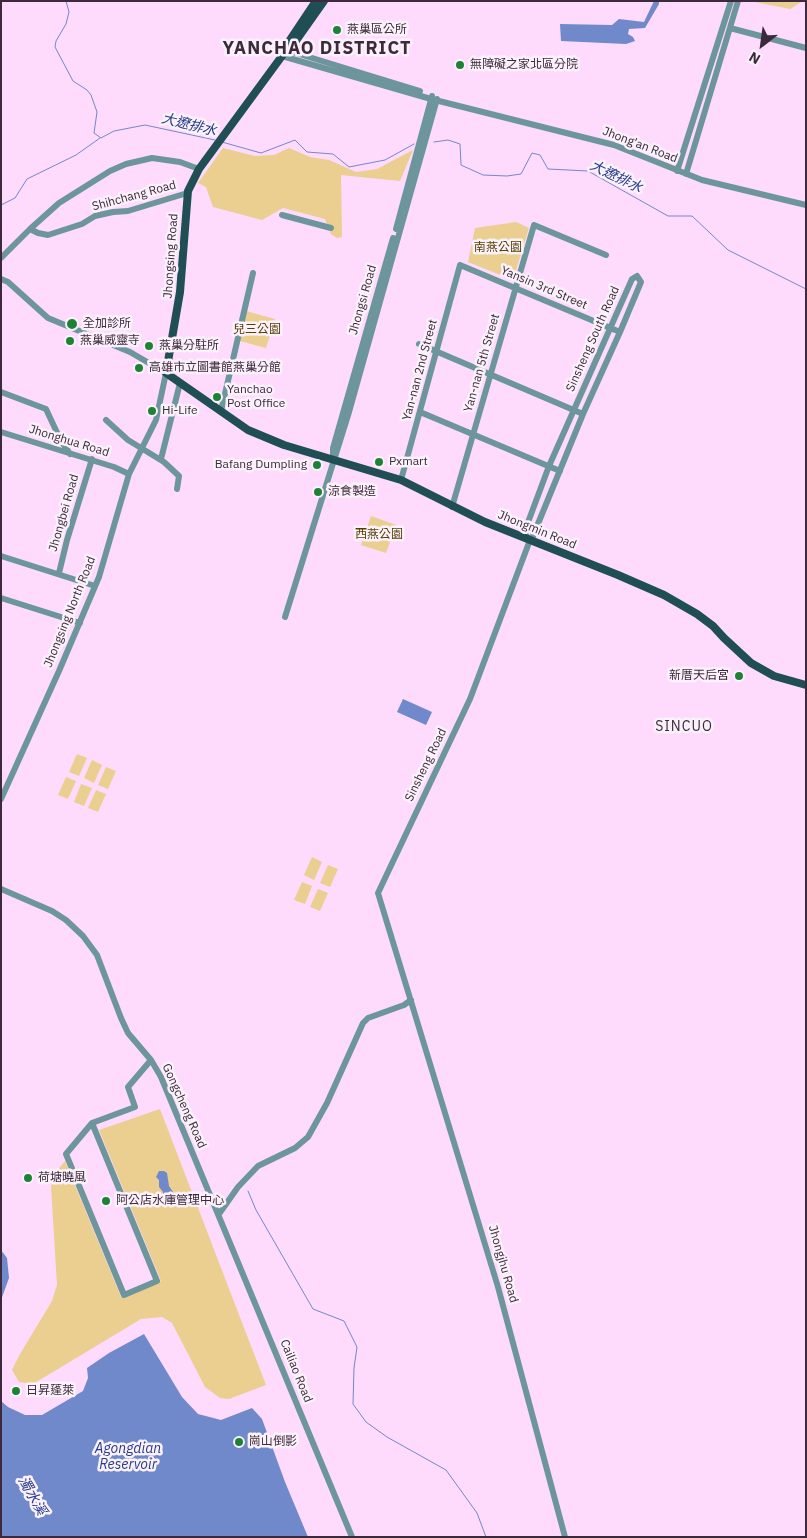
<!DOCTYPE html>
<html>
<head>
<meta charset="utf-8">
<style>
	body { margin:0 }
	#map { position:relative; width:807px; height:1538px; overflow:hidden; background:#fedafd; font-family:"IBM Plex Sans",sans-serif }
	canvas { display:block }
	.frame { position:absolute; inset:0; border:2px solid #3c2a3c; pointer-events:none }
	.north { position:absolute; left:737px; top:20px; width:50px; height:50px; -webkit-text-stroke:4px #fbf1fa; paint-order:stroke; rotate:210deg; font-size:14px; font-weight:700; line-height:20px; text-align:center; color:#3c2a3c }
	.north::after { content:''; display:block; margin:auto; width:18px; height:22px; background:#3c2a3c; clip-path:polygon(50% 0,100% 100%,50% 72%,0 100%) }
</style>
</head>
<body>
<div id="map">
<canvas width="807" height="1538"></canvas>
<div class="frame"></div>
<div class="north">N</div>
</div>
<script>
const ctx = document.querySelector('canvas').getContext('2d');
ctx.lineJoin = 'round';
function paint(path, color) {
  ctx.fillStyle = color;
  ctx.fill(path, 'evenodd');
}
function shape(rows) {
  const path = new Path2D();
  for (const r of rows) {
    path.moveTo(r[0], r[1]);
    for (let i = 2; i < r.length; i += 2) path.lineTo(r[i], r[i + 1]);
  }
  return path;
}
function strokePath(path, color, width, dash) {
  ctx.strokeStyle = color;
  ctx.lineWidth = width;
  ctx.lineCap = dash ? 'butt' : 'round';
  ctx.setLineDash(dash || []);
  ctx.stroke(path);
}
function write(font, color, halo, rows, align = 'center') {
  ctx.font = font + ' "IBM Plex Sans","Noto Sans TC",sans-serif';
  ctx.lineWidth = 5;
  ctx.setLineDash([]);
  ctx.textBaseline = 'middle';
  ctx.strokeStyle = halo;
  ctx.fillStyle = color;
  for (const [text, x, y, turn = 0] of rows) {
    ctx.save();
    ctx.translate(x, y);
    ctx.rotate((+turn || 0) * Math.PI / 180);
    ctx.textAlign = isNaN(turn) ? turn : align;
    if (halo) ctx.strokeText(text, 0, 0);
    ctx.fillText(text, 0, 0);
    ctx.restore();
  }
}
const green = shape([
	[750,1,803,1,790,9],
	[223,148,255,156,274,155,289,148,310,157,329,160,356,172,377,169,413,150,400,181,341,175,342,237,337,238,331,234,325,219,283,208,262,220,213,207,206,187,198,183],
	[516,222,529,228,513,280,468,262,475,228],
	[246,311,275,319,266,348,240,341],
	[371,516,396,525,386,553,361,545],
	[77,754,87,758,79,776,69,772],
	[92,760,102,765,94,783,84,778],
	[106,767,116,771,108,789,98,785],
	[66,777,76,781,68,799,58,795],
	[81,784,92,788,84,806,74,802],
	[96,790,106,794,98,812,88,808],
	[312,857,322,862,314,880,304,875],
	[328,865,338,869,330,887,320,883],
	[302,882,312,886,305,904,294,900],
	[318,889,328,893,320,911,310,907],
	[160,1109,266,1385,229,1399,220,1398,205,1387,172,1323,162,1317,141,1319,33,1384,19,1382,12,1370,20,1354,52,1301,57,1285,51,1187,56,1172,65,1161,121,1297,161,1281,99,1130]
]);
const water = shape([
	[654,1,659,1,659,4,645,28,629,29,628,34,633,37,635,41,626,44,561,41,560,24,612,25,619,19,644,22],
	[403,699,432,712,426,725,397,712],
	[159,1171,164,1171,167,1173,169,1186,177,1198,176,1201,172,1201,168,1205,163,1201,163,1192,159,1187,159,1180,156,1177],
	[1,1250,7,1258,9,1278,1,1300],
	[144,1334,182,1397,198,1414,221,1420,252,1408,262,1419,285,1482,308,1537,1,1537,1,1401,8,1407,25,1415,42,1415,83,1391,88,1378,87,1368,109,1353]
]);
const stream = shape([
	[66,1,69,12,66,24,56,41,55,47,73,81,87,90,91,95,97,112,94,133,101,138,114,131,145,125,215,140],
	[222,142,261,153,295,140,307,152,333,154,349,167,385,160,414,144],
	[434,142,448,140,460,144,461,165,483,175,507,176,521,174,532,153,540,155,548,169,588,171,668,216,692,216,728,250,806,289],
	[1,205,15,198,27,179,76,155,100,138],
	[248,1191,256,1210,313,1309,344,1321,357,1347,354,1368,353,1404,366,1422,387,1437,446,1470,477,1513,486,1537]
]);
const minor = shape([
	[730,28,806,48],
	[286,50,420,91],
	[282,56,431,99,614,145,702,180,806,205],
	[677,171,731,1],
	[686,174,738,1],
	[282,215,331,228],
	[30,229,38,233,48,235,82,224,95,216,113,212,128,211,184,194,187,196],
	[396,229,432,96],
	[1,258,30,229,59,203,110,171,126,164,152,158,180,162,199,169],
	[1,279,8,282,48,318,130,352,166,373,156,420,129,474,99,577,59,671,1,799],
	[419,344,583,414],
	[1,392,46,409,60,439,70,454],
	[221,411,253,273],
	[420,412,560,471],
	[106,420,128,440,164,462,179,476,177,489],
	[1,432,114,467,129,474],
	[333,455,333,448,393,238],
	[161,459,180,383],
	[401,480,460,265,620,332],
	[452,507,534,225,606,255],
	[529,539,524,533,549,466,632,279,637,276,641,282,620,332,583,414,533,536,530,540,470,699,378,893,498,1287,565,1537],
	[1,556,95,586],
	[59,573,67,540,92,459],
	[1,598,80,623],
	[285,617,349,412,437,99],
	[1,889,52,911,66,920,83,936,97,955,121,1018,128,1033,151,1060,161,1077,352,1537],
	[92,1123,157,1281,124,1295,66,1154,92,1123,135,1107,128,1087,151,1060],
	[219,1214,238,1187,258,1166,295,1148,308,1137,327,1103,363,1023,368,1018,404,1005,411,1000]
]);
const major = shape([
	[316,1,284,49,282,56,199,169,188,191,180,292,166,373,248,430,284,445,401,480,485,522,618,575,664,595,697,614,713,626,724,638,751,663,774,676,806,685],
	[288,52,324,1]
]);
const markers = [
	[337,30,5,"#1e8236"],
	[460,65,5,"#1e8236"],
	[72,324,6,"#1e8236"],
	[70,341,5,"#1e8236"],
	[149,346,5,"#1e8236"],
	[139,368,5,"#1e8236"],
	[217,397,5,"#1e8236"],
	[152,411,5,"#1e8236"],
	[379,462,5,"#1e8236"],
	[317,465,5,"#1e8236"],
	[318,492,5,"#1e8236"],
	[739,676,5,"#1e8236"],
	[28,1178,5,"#1e8236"],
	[106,1201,5,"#1e8236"],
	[16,1391,5,"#1e8236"],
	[239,1442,5,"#1e8236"]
];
const poiNames = [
	["燕巢區公所",347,30],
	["無障礙之家北區分院",470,65],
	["全加診所",83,324],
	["燕巢威靈寺",80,341],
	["燕巢分駐所",159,346],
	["高雄市立圖書館燕巢分館",149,368],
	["Yanchao",227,390],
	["Post Office",227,404],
	["Hi-Life",162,411],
	["Pxmart",389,462],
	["Bafang Dumpling",307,465,"right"],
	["涼食製造",328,492],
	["新厝天后宮",729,676,"right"],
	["荷塘曉風",38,1178],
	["阿公店水庫管理中心",116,1201],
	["日昇蓬萊",26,1391],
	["崗山倒影",249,1442]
];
const streetNames = [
	["Jhong'an Road",640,145,21],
	["Shihchang Road",134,196,-15],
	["Jhongsing Road",171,256,-86],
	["Yansin 3rd Street",544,288,23],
	["Jhongsi Road",363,300,-74],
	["Sinsheng South Road",593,339,-66],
	["Yan-nan 5th Street",482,363,-74],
	["Yan-nan 2nd Street",420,370,-75],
	["Jhonghua Road",69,441,17],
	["Jhongbei Road",64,513,-74],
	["Jhongmin Road",537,530,22],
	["Jhongsing North Road",70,612,-68],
	["Sinsheng Road",426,765,-64],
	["Gongcheng Road",184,1106,66],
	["Jhongjhu Road",503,1264,74],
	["Cailiao Road",296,1371,68]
];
const parkNames = [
	["南燕公園",498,248],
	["兒三公園",257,330],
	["西燕公園",379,535]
];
const waterNames = [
	["大遼排水",189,125,14],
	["大遼排水",616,177,26],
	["Agongdian",128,1449],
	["Reservoir",128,1465],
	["濁水溪",32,1496,60]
];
const neighbourhoodNames = [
	["SINCUO",684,727]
];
const districtNames = [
	["YANCHAO DISTRICT",317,49]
];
paint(green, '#eacf91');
paint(water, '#7089ca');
strokePath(stream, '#7089ca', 1);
strokePath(minor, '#6d969c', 6);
strokePath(major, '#1f4e55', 8);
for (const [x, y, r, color] of markers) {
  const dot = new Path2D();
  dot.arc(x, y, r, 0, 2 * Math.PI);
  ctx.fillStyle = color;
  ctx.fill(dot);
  strokePath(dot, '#fbf1fa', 2);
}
write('12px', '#3c2a3c', '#fbf1fa', poiNames, 'left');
write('12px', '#3c2a3c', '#fbf1fa', streetNames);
write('12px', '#543f00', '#fbf1fa', parkNames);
write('italic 14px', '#243c89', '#fbf1fa', waterNames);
ctx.letterSpacing = '1px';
write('14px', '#3c2a3c', '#fbf1fa', neighbourhoodNames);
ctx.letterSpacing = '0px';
ctx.letterSpacing = '1px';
write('bold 18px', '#3c2a3c', '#fbf1fa', districtNames);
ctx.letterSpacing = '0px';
</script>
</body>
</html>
